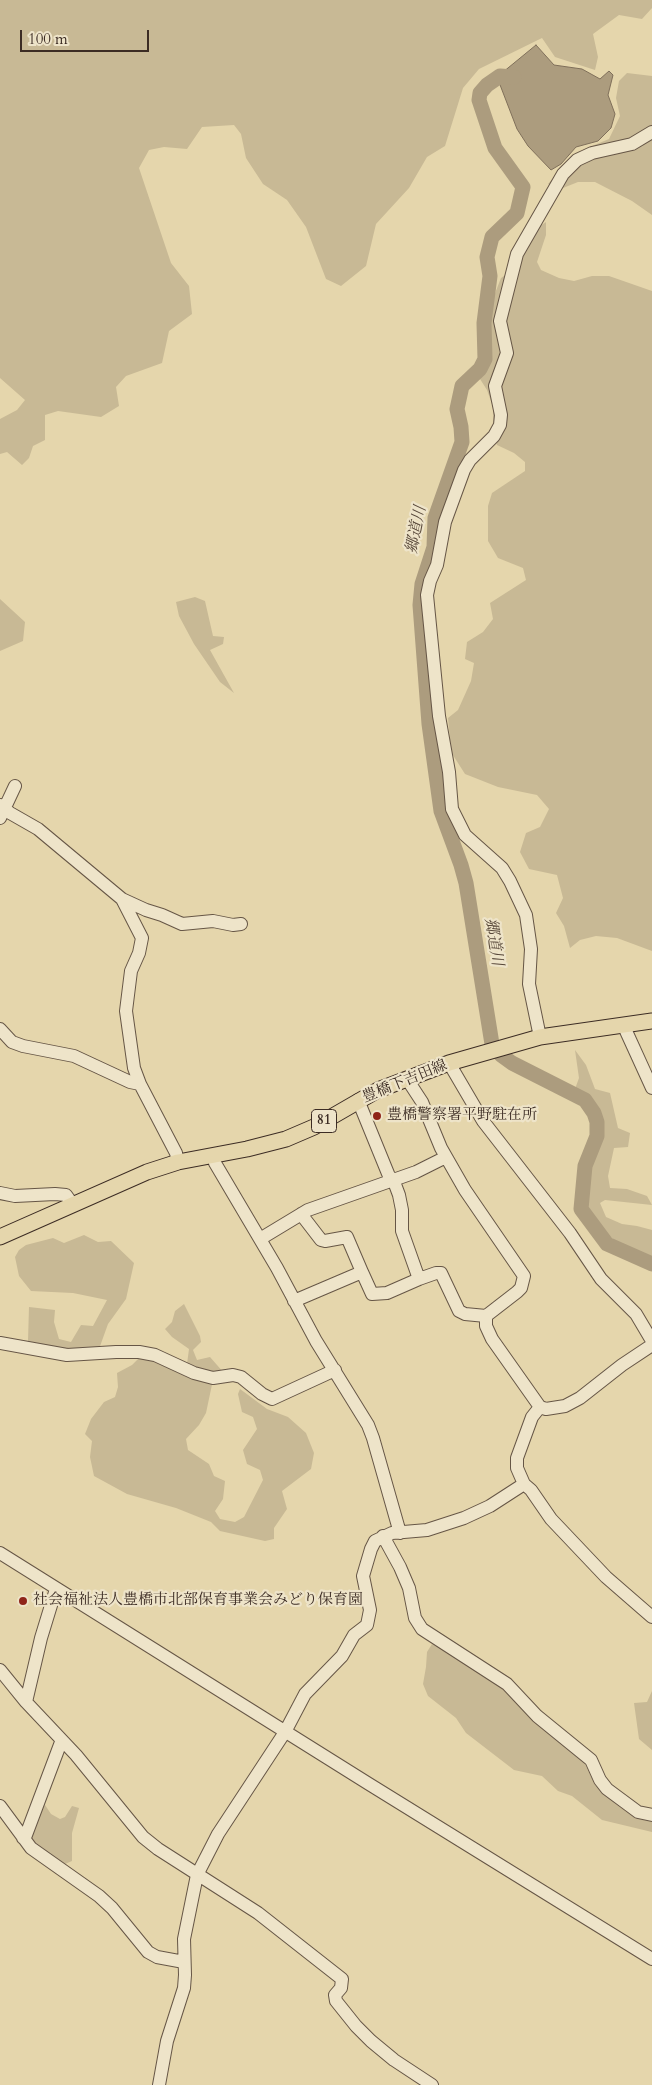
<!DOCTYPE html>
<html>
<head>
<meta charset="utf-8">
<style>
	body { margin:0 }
	#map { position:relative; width:652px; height:2085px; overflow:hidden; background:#e5d6ac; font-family:Cardo,serif }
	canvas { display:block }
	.scale { position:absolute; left:20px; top:30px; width:129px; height:22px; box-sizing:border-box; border:2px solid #3c2c24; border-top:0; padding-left:6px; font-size:15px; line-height:18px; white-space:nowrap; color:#3c2c24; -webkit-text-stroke:4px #eee4c9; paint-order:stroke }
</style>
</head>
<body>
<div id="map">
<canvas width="652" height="2085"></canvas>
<div class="scale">100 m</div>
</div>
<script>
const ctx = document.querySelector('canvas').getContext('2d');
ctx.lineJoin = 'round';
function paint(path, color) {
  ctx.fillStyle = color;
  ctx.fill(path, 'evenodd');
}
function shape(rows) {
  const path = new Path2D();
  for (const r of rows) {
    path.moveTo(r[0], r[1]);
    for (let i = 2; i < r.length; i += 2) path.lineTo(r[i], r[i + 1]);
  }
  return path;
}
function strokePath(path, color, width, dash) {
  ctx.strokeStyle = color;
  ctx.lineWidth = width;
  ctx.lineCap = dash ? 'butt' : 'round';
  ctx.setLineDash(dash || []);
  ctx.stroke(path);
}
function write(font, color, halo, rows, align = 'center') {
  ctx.font = font + ' Cardo,"Noto Serif JP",serif';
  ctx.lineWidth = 4.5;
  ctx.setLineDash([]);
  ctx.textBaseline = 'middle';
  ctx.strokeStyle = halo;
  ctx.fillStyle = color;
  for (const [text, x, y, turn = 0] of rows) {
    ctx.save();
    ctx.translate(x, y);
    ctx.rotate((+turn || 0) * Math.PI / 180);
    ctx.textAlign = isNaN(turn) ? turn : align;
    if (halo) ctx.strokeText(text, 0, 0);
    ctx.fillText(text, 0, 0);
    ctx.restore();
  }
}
const green = shape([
	[0,0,652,0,652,8,642,19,619,15,593,34,598,57,595,70,555,57,542,38,479,69,463,88,445,146,427,157,409,188,376,224,366,266,341,286,326,279,306,227,287,200,263,184,246,158,241,134,234,125,202,127,187,149,164,147,149,150,139,168,171,263,189,286,192,314,169,331,162,363,126,376,116,387,119,406,101,417,58,411,45,415,45,440,33,446,29,458,22,465,7,452,0,454,0,419,17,410,25,400,0,378],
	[627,73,652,76,652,215,632,201,595,182,578,182,563,188,548,184,575,153,609,139,620,116,616,98,619,81],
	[546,222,546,235,537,262,541,270,559,278,574,281,592,276,609,276,652,291,652,951,617,938,596,936,580,940,570,948,564,926,556,913,563,898,557,875,529,869,520,852,526,833,540,827,549,809,537,795,498,787,465,774,451,752,448,718,458,710,471,681,474,663,465,659,467,642,483,632,493,619,490,603,526,580,523,568,498,558,488,541,488,506,492,493,525,471,525,462,514,453,497,445,493,430,493,407,487,390,480,379,489,353,488,323,492,301,501,278,518,266,537,228],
	[195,597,205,601,213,636,224,637,223,644,210,650,234,693,220,682,194,644,179,616,176,602],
	[0,599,25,622,23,641,0,651],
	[575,1050,586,1065,595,1089,610,1093,618,1128,630,1133,628,1147,614,1148,608,1176,610,1188,627,1189,647,1196,652,1205,605,1200,600,1203,606,1217,622,1224,637,1226,652,1230,652,1258,618,1243,598,1227,590,1217,586,1198,589,1166,600,1135,602,1120,594,1104,575,1089,579,1078],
	[84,1235,98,1242,111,1241,134,1263,126,1299,108,1324,99,1349,68,1351,40,1347,28,1341,29,1307,55,1310,54,1322,59,1339,71,1342,81,1325,93,1326,107,1300,73,1293,31,1291,19,1276,15,1257,19,1250,26,1245,53,1238,64,1243],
	[184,1304,200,1336,201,1342,193,1350,197,1360,210,1357,224,1373,214,1375,206,1413,199,1425,186,1439,188,1450,209,1464,214,1476,225,1481,223,1499,215,1511,220,1519,235,1522,244,1517,263,1480,260,1470,247,1464,243,1450,257,1429,253,1417,242,1412,238,1394,240,1389,267,1409,288,1417,306,1433,314,1453,311,1469,282,1491,287,1509,274,1528,274,1539,265,1541,220,1531,211,1522,176,1508,127,1494,94,1476,90,1457,92,1441,85,1434,91,1419,104,1402,115,1397,118,1387,117,1373,132,1365,141,1356,187,1364,189,1349,172,1337,165,1329,172,1322,175,1311],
	[432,1644,448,1651,502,1688,571,1749,585,1764,595,1785,617,1805,635,1818,652,1822,652,1832,602,1820,572,1796,558,1791,542,1776,514,1770,466,1733,456,1718,428,1696,423,1684,426,1667,427,1652],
	[652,1691,652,1750,639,1739,634,1703,647,1702],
	[45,1805,51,1814,60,1819,65,1817,72,1806,79,1808,72,1833,72,1861,65,1864,58,1861,29,1840,41,1806]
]);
const water = shape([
	[536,45,554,65,582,69,600,79,609,71,613,75,608,95,615,114,611,128,598,141,576,147,561,164,551,170,528,146,517,129,497,77,536,45]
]);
const river = shape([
	[492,1044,466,883,461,865,441,811,429,724,420,605,422,584,434,547,435,518,462,442,461,427,457,409,462,386,480,369,485,359,484,323,490,276,487,257,492,237,517,213,523,187,495,148,479,100,480,93,487,85,500,76,514,77],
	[501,1055,512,1063,585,1100,594,1113,597,1122,597,1136,585,1166,581,1209,607,1244,652,1264]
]);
const minor = shape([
	[0,805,10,813,38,829,122,899,142,938,139,953,131,971,126,1011,134,1068,140,1084,176,1153,178,1162],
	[0,818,15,786],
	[122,899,146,910,162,915,182,924,213,921,233,925,241,924],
	[625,1025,626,1031,652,1088],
	[0,1029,12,1042,23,1046,74,1056,130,1082,140,1084],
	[540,1037,529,984,531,949,526,915,510,881,502,868,465,835,452,809,449,772,439,716,427,595,430,581,437,565,445,522,464,470,470,460,494,436,500,425,501,415,495,386,507,353,500,321,517,254,563,174,577,160,592,153,632,144,652,132],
	[449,1063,483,1121,570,1233,601,1279,636,1314,652,1341],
	[407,1079,422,1102,441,1148,465,1190,524,1276,521,1288,517,1292,486,1316],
	[358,1100,389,1176,393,1179,399,1195,402,1210,402,1231,419,1279,436,1273,441,1273,459,1311,465,1314,486,1316,486,1326,492,1339,540,1407],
	[214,1155,215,1163,277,1268,316,1341,368,1425,373,1438,400,1533],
	[0,1193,15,1196,55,1194,66,1195,73,1205],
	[301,1214,321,1240,325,1241,347,1237,362,1272],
	[260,1239,308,1210,416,1172,446,1157],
	[294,1301,362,1272,372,1294,387,1293,419,1279],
	[0,1343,67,1355,116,1352,139,1352,155,1355,194,1373,213,1378,233,1375,241,1377,262,1394,272,1399,335,1370],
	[652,1345,622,1365,580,1398,565,1406,546,1409,540,1407,532,1417,517,1458,517,1468,524,1484,531,1490,551,1519,606,1577,652,1617],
	[383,1536,400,1567,409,1588,415,1618,422,1629,507,1684,537,1716,591,1760,600,1780,607,1789,638,1812,652,1815],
	[0,1553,369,1784,652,1959],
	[56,1589,41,1638,26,1702,76,1755,143,1837,158,1849,258,1913,342,1979,341,1988,335,1995,336,2001,356,2026,371,2041,394,2060,432,2085],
	[0,1670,26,1702],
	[0,1806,31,1848,99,1896,112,1908,148,1952,157,1957,184,1962],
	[23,1838,26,1835,61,1742],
	[159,2085,167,2041,184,1988,185,1975,184,1939,197,1875,218,1834,285,1732,305,1694,342,1656,354,1635,367,1625,370,1610,363,1576,371,1549,375,1541,392,1533,427,1530,464,1518,490,1506,524,1484]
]);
const major = shape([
	[0,1237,147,1172,178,1162,247,1149,286,1139,314,1127,378,1090,449,1063,540,1037,652,1021]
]);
const markers = [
	[377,1116,5,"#8f2418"],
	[23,1601,5,"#8f2418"]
];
const shields = [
	[324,1121,25]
];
const shieldNames = [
	["81",324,1121]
];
const streetNames = [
	["豊橋下吉田線",405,1082,-22]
];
const poiNames = [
	["豊橋警察署平野駐在所",387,1116],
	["社会福祉法人豊橋市北部保育事業会みどり保育園",33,1601]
];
const waterNames = [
	["郷道川",417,530,-79],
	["郷道川",493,942,81]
];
paint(green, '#c8b995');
paint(water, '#ac9c7e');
strokePath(water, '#7f6f5a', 1);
strokePath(river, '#ac9c7e', 15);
strokePath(minor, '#665646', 14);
strokePath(major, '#3c2c24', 17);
strokePath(minor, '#eee4c9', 12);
strokePath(major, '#e5d6ac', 15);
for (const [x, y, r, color] of markers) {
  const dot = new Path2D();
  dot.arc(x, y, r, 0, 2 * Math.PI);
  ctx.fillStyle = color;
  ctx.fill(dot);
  strokePath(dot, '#eee4c9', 2);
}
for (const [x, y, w] of shields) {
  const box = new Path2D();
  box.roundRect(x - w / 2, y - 11.5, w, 23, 4);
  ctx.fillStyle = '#eee4c9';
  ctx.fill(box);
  strokePath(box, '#3c2c24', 1);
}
write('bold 14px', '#3c2c24', null, shieldNames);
write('15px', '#3c2c24', '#eee4c9', streetNames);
write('15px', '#3c2c24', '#eee4c9', poiNames, 'left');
write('italic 16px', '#58483a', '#eee4c9', waterNames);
</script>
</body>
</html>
